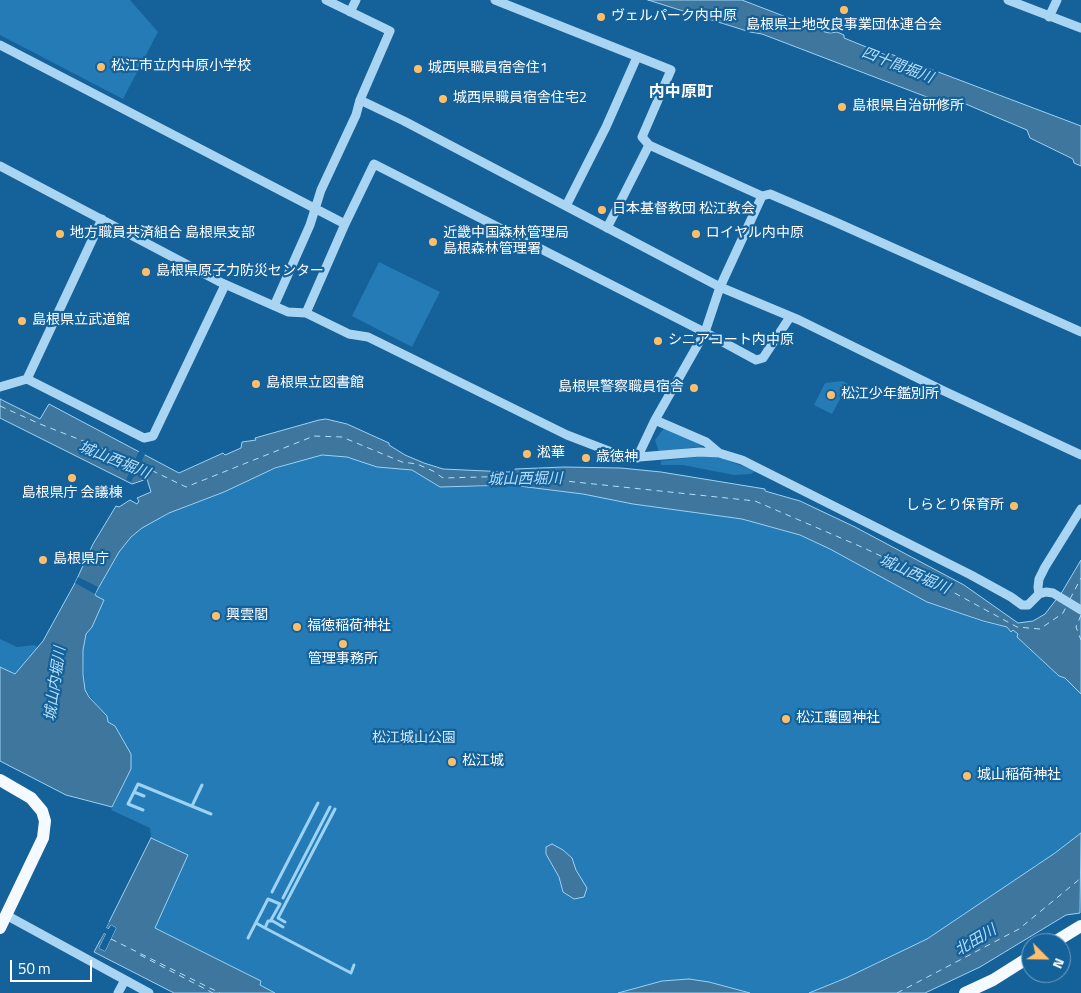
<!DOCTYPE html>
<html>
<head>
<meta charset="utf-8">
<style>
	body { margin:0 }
	#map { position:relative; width:1081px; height:993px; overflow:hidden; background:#15619a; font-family:"Titillium Web",sans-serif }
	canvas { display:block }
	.north { position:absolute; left:1021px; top:933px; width:50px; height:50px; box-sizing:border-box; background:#15619a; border:1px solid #73a0c2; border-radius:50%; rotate:113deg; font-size:14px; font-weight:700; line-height:20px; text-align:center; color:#fff }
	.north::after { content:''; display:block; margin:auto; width:18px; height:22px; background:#ffbf6a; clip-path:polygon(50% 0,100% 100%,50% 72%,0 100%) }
	.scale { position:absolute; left:10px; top:960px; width:82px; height:22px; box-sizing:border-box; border:2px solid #fff; border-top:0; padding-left:6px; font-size:15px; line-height:18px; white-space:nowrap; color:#fff; -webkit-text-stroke:4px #15619a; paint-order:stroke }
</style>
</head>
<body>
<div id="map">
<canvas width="1081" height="993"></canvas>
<div class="north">N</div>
<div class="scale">50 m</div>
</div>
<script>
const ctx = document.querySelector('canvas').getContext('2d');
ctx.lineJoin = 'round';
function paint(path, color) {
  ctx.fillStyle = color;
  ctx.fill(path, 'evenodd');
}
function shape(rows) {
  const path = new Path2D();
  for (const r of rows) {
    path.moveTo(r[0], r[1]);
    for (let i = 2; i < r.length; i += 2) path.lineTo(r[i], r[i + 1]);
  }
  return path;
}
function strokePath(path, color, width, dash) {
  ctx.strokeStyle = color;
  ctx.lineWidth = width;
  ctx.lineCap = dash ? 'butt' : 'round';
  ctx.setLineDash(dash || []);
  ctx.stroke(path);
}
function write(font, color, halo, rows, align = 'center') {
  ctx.font = font + ' "Titillium Web","Noto Sans JP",sans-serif';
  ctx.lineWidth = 4.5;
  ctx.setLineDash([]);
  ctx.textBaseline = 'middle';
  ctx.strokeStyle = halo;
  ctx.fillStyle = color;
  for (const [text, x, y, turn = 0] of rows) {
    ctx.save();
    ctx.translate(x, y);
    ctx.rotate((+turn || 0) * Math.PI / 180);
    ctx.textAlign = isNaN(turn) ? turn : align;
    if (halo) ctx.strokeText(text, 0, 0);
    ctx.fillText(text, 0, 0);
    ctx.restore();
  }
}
const green = shape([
	[0,0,130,0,158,32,123,99,0,35],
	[379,262,440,292,412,347,352,316],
	[843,381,848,384,832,414,814,405,825,383],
	[664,428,704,446,659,452,655,440],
	[322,455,347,457,377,467,412,470,440,487,522,486,583,494,633,504,742,519,807,537,880,575,927,602,983,622,1007,627,1011,632,1013,630,1019,635,1017,637,1059,676,1065,678,1081,694,1081,833,1055,853,927,939,846,978,809,993,750,993,709,982,689,979,662,981,618,993,275,993,260,985,261,981,154,927,188,855,151,838,150,828,111,810,131,769,126,747,115,726,108,722,106,716,85,690,83,650,86,634,92,627,104,600,96,596,95,594,118,552,131,537,142,528,169,513,224,492,259,475,294,462],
	[706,456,724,459,755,471,751,474,734,475,683,465,661,465,661,461],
	[0,639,17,647,34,645,38,647,15,674,0,667]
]);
const water = shape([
	[648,0,742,0,825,32,830,33,837,32,844,35,844,38,886,55,888,53,1081,126,1081,166,1074,163,1073,159,1030,138,1027,130,961,102,953,107,762,34,750,32,648,0],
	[0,399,40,419,49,404,179,473,223,453,225,455,241,448,242,442,256,440,255,438,319,420,326,419,347,424,389,443,389,445,405,455,424,463,443,469,508,472,514,471,515,469,564,467,621,468,661,472,765,489,765,491,800,501,855,527,964,585,1018,623,1033,621,1045,614,1062,592,1081,560,1081,694,1065,678,1059,676,1017,637,1018,634,1013,630,1011,632,1007,627,983,621,927,602,830,549,800,535,742,519,633,504,583,494,511,485,440,487,412,470,377,467,347,457,322,455,275,468,224,492,169,513,142,528,131,537,119,552,95,594,96,596,104,600,92,627,86,634,83,650,83,674,85,690,89,697,107,716,108,722,115,726,131,754,131,769,112,807,66,795,0,761,0,667,15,674,43,641,75,583,93,544,116,506,119,507,130,500,137,504,139,501,137,498,151,492,147,479,132,484,0,418,0,399],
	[1081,833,1080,913,1066,915,980,967,925,993,809,993,846,978,927,939,1055,853,1081,833],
	[151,838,188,855,155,928,261,981,260,985,275,993,174,993,94,952,104,933,106,934,99,948,105,951,116,928,111,925,108,929,106,928,151,838],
	[552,844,563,850,572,858,576,870,587,888,584,897,574,899,563,892,559,877,546,854,546,847,552,844],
	[689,979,709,982,750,993,618,993,662,981,689,979]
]);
const pier = shape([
	[139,451,145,454,131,482,126,480],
	[78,577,98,587,95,594,75,583],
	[107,921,109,922,106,928,109,929,111,925,116,928,105,951,99,948,106,934,104,933,100,940,98,938,103,930,108,933,102,947,103,948,113,929,109,932,104,929]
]);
const stream = shape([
	[134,792,128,804,143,810],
	[144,796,134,792,138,784,211,814],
	[192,806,202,785],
	[272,892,318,803],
	[283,898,330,807],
	[285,922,278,918,335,809],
	[256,923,265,928,268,921,271,921],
	[265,928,351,973,354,965],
	[248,938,268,899,280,904,271,920,283,927]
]);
const ferry = shape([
	[0,406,40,424,124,457,186,487,314,436,342,437,402,462,417,464,433,471,443,478,518,476,755,501,864,548,927,578,1017,627,1040,629,1063,613,1067,605],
	[1070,599,1081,578],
	[1081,615,1076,627,1081,640],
	[111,939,220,993],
	[140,955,213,993],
	[897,993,1019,929,1081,878]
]);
const minor = shape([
	[495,0,671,70,642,137,649,145,762,196,770,194,833,221,1081,332],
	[1008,0,1081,28],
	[350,12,356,0],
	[1049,17,1057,0],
	[0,45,345,224,374,164,710,335,756,360,763,358,790,317],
	[360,100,404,121,720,287,799,320,944,391,1081,455],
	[0,166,220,282,288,312,306,313,349,334,368,337,567,435,627,458,700,452,719,453,742,460,971,575,1011,597,1022,605,1028,605,1039,594,1046,592,1053,593,1081,610],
	[566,206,606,127,637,57],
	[607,228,649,145],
	[274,306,310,225,321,190,356,115,360,100,390,31,326,0],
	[306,313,345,224],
	[27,379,144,438,153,436,225,285],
	[0,387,27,379,102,219],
	[655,420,706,442,719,453],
	[637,458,655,420,705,332,720,287,762,196],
	[1039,594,1038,587,1039,579,1045,567,1081,509],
	[6,915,149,993],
	[118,993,125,980]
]);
const major = shape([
	[0,780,31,798,42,811,45,821,43,838,0,928],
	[1053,943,1081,926],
	[965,993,993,980,1031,956]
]);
const markers = [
	[844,10,5,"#ffbf6a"],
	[601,17,5,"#ffbf6a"],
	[101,67,5,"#ffbf6a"],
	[418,69,5,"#ffbf6a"],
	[443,99,5,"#ffbf6a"],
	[842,107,5,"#ffbf6a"],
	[602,210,5,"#ffbf6a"],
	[60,234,5,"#ffbf6a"],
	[696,234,5,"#ffbf6a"],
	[433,242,5,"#ffbf6a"],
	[146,272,5,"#ffbf6a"],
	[22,321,5,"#ffbf6a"],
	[658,341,5,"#ffbf6a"],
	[256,384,5,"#ffbf6a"],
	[694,388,5,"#ffbf6a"],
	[831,395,5,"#ffbf6a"],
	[527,454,5,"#ffbf6a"],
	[586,458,5,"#ffbf6a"],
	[72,478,5,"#ffbf6a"],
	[1014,506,5,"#ffbf6a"],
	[43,560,5,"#ffbf6a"],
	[216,616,5,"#ffbf6a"],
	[297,627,5,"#ffbf6a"],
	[343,644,5,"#ffbf6a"],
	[786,719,5,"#ffbf6a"],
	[452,762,5,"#ffbf6a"],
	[967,776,5,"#ffbf6a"]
];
const poiNames = [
	["ヴェルパーク内中原",611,17],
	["島根県土地改良事業団体連合会",844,26,"center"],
	["松江市立内中原小学校",111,67],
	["城西県職員宿舎住1",428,69],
	["城西県職員宿舎住宅2",453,99],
	["島根県自治研修所",852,107],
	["日本基督教団 松江教会",612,210],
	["地方職員共済組合 島根県支部",70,234],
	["近畿中国森林管理局",443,234],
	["島根森林管理署",443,250],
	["ロイヤル内中原",706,234],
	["島根県原子力防災センター",156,272],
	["島根県立武道館",32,321],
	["シニアコート内中原",668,341],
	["島根県立図書館",266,384],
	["島根県警察職員宿舎",684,388,"right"],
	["松江少年鑑別所",841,395],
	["淞華",537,454],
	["歳徳神",596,458],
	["島根県庁 会議棟",72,494,"center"],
	["しらとり保育所",1004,506,"right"],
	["島根県庁",53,560],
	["興雲閣",226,616],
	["福徳稲荷神社",307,627],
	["管理事務所",343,660,"center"],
	["松江護國神社",796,719],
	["松江城",462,762],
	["城山稲荷神社",977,776]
];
const parkNames = [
	["松江城山公園",414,739]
];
const waterNames = [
	["四十間堀川",897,66,21],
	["城山西堀川",114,461,22],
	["城山西堀川",525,480,-1],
	["城山西堀川",914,575,24],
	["城山内堀川",56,684,-82],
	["北田川",976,941,-31]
];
const quarterNames = [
	["内中原町",681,93]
];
paint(green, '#247bb6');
paint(water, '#3f769d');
strokePath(water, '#9bd2f5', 1);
paint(pier, '#15619a');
strokePath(stream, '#9bd2f5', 3);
strokePath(ferry, '#b5def9', 1, [6, 5]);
strokePath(minor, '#a9d5f3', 9);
strokePath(major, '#f4faff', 12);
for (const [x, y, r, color] of markers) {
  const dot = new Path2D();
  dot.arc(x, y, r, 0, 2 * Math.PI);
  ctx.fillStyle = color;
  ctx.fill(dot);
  strokePath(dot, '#15619a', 2);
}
write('14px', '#fff', '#15619a', poiNames, 'left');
write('14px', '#d1ebfd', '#15619a', parkNames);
write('italic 15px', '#b5def9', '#15619a', waterNames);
write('bold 16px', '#fff', '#15619a', quarterNames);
</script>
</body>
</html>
